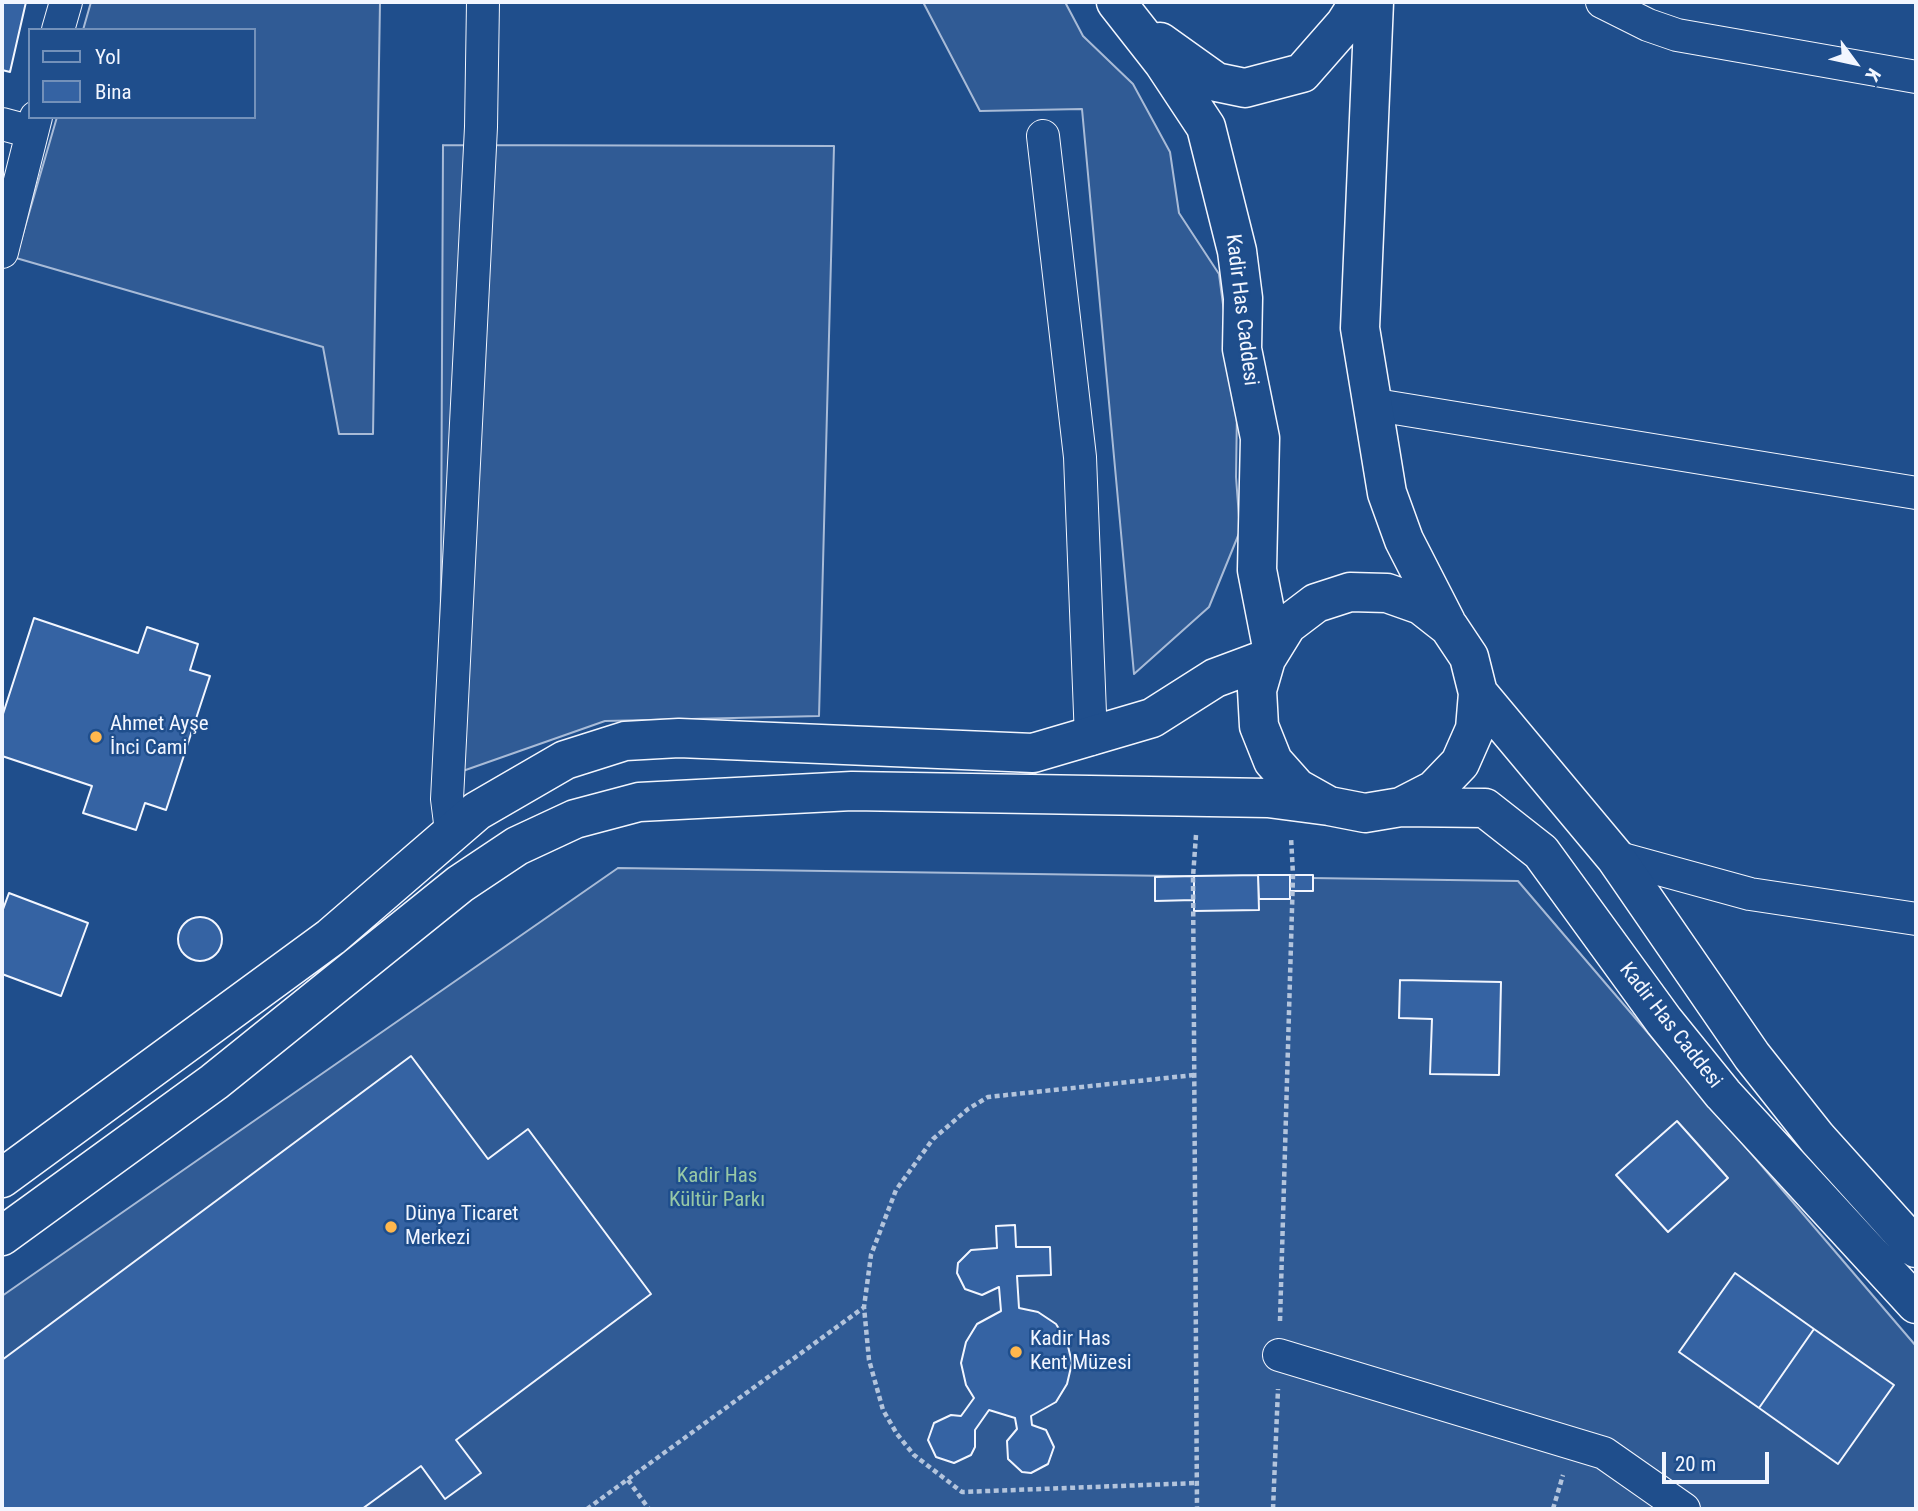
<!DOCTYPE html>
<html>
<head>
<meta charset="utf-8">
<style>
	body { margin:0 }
	#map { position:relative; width:1918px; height:1511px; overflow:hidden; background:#1f4e8c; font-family:"Roboto Condensed",sans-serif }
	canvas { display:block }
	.frame { position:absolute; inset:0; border:4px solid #f2f6ff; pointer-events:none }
	.legend { position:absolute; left:28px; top:28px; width:228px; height:91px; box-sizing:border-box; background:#1f4e8c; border:2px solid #7391ba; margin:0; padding:9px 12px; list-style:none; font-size:21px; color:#f2f6ff }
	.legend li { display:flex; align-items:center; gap:14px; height:35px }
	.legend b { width:35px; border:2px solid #7391ba }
	.north { position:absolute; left:1820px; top:28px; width:70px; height:70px; -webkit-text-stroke:5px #1f4e8c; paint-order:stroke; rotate:123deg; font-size:19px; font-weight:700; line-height:28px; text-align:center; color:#f2f6ff }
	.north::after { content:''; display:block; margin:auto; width:24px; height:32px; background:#f2f6ff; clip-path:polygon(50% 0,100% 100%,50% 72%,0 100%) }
	.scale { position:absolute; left:1662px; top:1452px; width:107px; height:32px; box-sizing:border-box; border:4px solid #f2f6ff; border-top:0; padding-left:9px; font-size:21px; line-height:24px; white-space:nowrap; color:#f2f6ff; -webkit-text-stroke:5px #1f4e8c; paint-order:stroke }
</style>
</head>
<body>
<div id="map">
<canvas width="1918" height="1511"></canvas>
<div class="frame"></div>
<ul class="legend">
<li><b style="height:9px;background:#1f4e8c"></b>Yol</li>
<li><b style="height:19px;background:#3563a3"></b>Bina</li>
</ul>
<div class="north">K</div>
<div class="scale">20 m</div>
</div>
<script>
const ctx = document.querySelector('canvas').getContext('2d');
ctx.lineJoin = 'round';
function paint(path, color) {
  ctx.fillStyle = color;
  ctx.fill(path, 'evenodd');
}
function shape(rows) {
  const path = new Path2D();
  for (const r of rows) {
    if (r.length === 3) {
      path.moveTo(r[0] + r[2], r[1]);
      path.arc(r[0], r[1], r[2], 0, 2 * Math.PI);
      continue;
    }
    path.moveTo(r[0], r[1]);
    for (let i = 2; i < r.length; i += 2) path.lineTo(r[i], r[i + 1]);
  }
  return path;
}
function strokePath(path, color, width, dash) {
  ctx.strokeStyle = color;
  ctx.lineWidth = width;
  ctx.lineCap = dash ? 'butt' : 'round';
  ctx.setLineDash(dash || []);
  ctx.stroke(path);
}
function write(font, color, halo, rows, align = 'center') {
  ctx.font = font + ' "Roboto Condensed",sans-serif';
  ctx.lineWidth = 5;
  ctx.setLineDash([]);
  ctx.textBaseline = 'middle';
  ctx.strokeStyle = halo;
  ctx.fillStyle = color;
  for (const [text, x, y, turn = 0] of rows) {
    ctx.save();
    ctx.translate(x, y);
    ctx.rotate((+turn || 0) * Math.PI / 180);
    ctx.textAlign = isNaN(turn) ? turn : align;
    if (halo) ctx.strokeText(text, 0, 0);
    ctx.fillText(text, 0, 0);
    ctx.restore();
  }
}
const built = shape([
	[91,2,380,2,373,434,339,434,323,347,16,258,57,117,254,117,254,30,83,30,91,2],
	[923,2,1065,2,1083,36,1133,84,1170,152,1179,213,1219,274,1237,410,1236,477,1240,531,1209,607,1134,674,1082,109,980,111,923,2],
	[443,145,834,146,819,716,605,721,440,779,443,145],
	[618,868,1518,881,1916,1346,1916,1509,2,1509,2,1296,618,868]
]);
const building = shape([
	[2,2,26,2,10,72,2,70,2,2],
	[34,618,138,653,147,627,198,644,190,670,210,676,166,810,145,803,136,830,83,813,92,786,2,756,2,717,34,618],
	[1258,875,1290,875,1290,899,1259,899,1258,875],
	[1258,875,1259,910,1194,911,1194,876,1258,875],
	[1290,875,1313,875,1313,891,1290,891,1290,875],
	[1194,876,1194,900,1155,901,1155,877,1194,876],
	[9,893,88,923,61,996,2,974,2,912,9,893],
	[200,939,22],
	[1400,980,1501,982,1499,1075,1430,1074,1432,1019,1399,1018,1400,980],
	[411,1056,488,1159,528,1129,651,1294,456,1440,481,1473,445,1499,421,1466,362,1509,2,1509,2,1360,411,1056],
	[1677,1121,1728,1178,1668,1232,1616,1175,1677,1121],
	[1015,1225,1016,1247,1050,1247,1051,1275,1017,1276,1019,1308,1038,1312,1056,1324,1067,1342,1072,1363,1067,1384,1056,1402,1031,1416,1032,1425,1046,1430,1054,1447,1048,1464,1031,1473,1022,1472,1008,1459,1007,1441,1017,1429,1015,1418,989,1410,975,1430,975,1447,971,1455,954,1463,936,1457,928,1440,934,1423,951,1415,961,1416,974,1398,966,1385,961,1363,966,1342,977,1324,1001,1311,999,1287,982,1295,965,1289,957,1273,958,1263,971,1250,997,1248,996,1226,1015,1225],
	[1735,1273,1814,1329,1759,1408,1679,1352,1735,1273],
	[1814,1329,1894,1385,1838,1464,1759,1408,1814,1329]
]);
const path = shape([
	[1196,835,1193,877,1197,1509],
	[1194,1075,988,1097,968,1109,933,1139,896,1190,871,1255,864,1307,869,1360,883,1410,897,1434,914,1455,962,1492,1197,1483],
	[1280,1321,1293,875,1291,837],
	[628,1480,649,1509],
	[587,1509,863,1308],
	[1273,1509,1278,1389],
	[1553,1509,1563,1475]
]);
const street = shape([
	[1602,2,1648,25,1677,35,1916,77],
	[58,30,66,2],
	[2,124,32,132],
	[1043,136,1080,457,1091,739],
	[2,252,36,117],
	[1370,404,1916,493],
	[451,831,447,799,481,127,483,2],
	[1615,857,1750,894,1916,919],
	[1279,1355,1604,1453,1684,1509]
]);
const secondary = shape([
	[1116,2,1163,62,1206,127,1237,251,1243,298,1242,349,1260,438,1257,570,1272,647],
	[1374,2,1360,328,1387,493,1404,540,1446,622],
	[1160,42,1216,82,1245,88,1302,73,1345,24,1359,2],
	[1478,693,1615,857,1752,1056,1817,1138,1916,1248],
	[1401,807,1434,790,1460,763,1475,729,1478,693,1469,657,1449,627,1421,605,1387,593,1350,592,1316,603,1287,625,1266,659,1257,690,1259,726,1273,761,1297,788,1329,806,1365,813,1401,807,1485,808,1541,852,1664,1021,1723,1094,1916,1304],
	[2,1178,331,937,477,811,565,760,625,741,679,738,1033,753,1152,718,1215,678,1266,659],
	[2,1236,214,1082,460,884,517,846,575,819,639,802,852,791,1268,798,1329,806]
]);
const markers = [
	[96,737,7,"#ffb74d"],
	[391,1227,7,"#ffb74d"],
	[1016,1352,7,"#ffb74d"]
];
const streetNames = [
	["Kadir Has Caddesi",1241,310,83],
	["Kadir Has Caddesi",1670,1026,52]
];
const poiNames = [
	["Ahmet Ayşe",110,725],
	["İnci Cami",110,749],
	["Dünya Ticaret",405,1215],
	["Merkezi",405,1239],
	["Kadir Has",1030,1340],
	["Kent Müzesi",1030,1364]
];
const parkNames = [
	["Kadir Has",717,1177],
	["Kültür Parkı",717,1201]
];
paint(built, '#305b95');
strokePath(built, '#a8bbd7', 2);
paint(building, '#3563a3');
strokePath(building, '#f2f6ff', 2);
strokePath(street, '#f2f6ff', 34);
strokePath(secondary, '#f2f6ff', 41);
strokePath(path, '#b3c4dc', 4.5, [5, 3.5]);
strokePath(street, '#1f4e8c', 32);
strokePath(secondary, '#1f4e8c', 38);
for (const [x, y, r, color] of markers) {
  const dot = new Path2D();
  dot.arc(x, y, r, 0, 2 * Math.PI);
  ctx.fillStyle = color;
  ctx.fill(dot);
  strokePath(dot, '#1f4e8c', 2.5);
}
write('21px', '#f2f6ff', '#1f4e8c', streetNames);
write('21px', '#f2f6ff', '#1f4e8c', poiNames, 'left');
write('21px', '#97c8a6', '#1f4e8c', parkNames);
</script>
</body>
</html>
